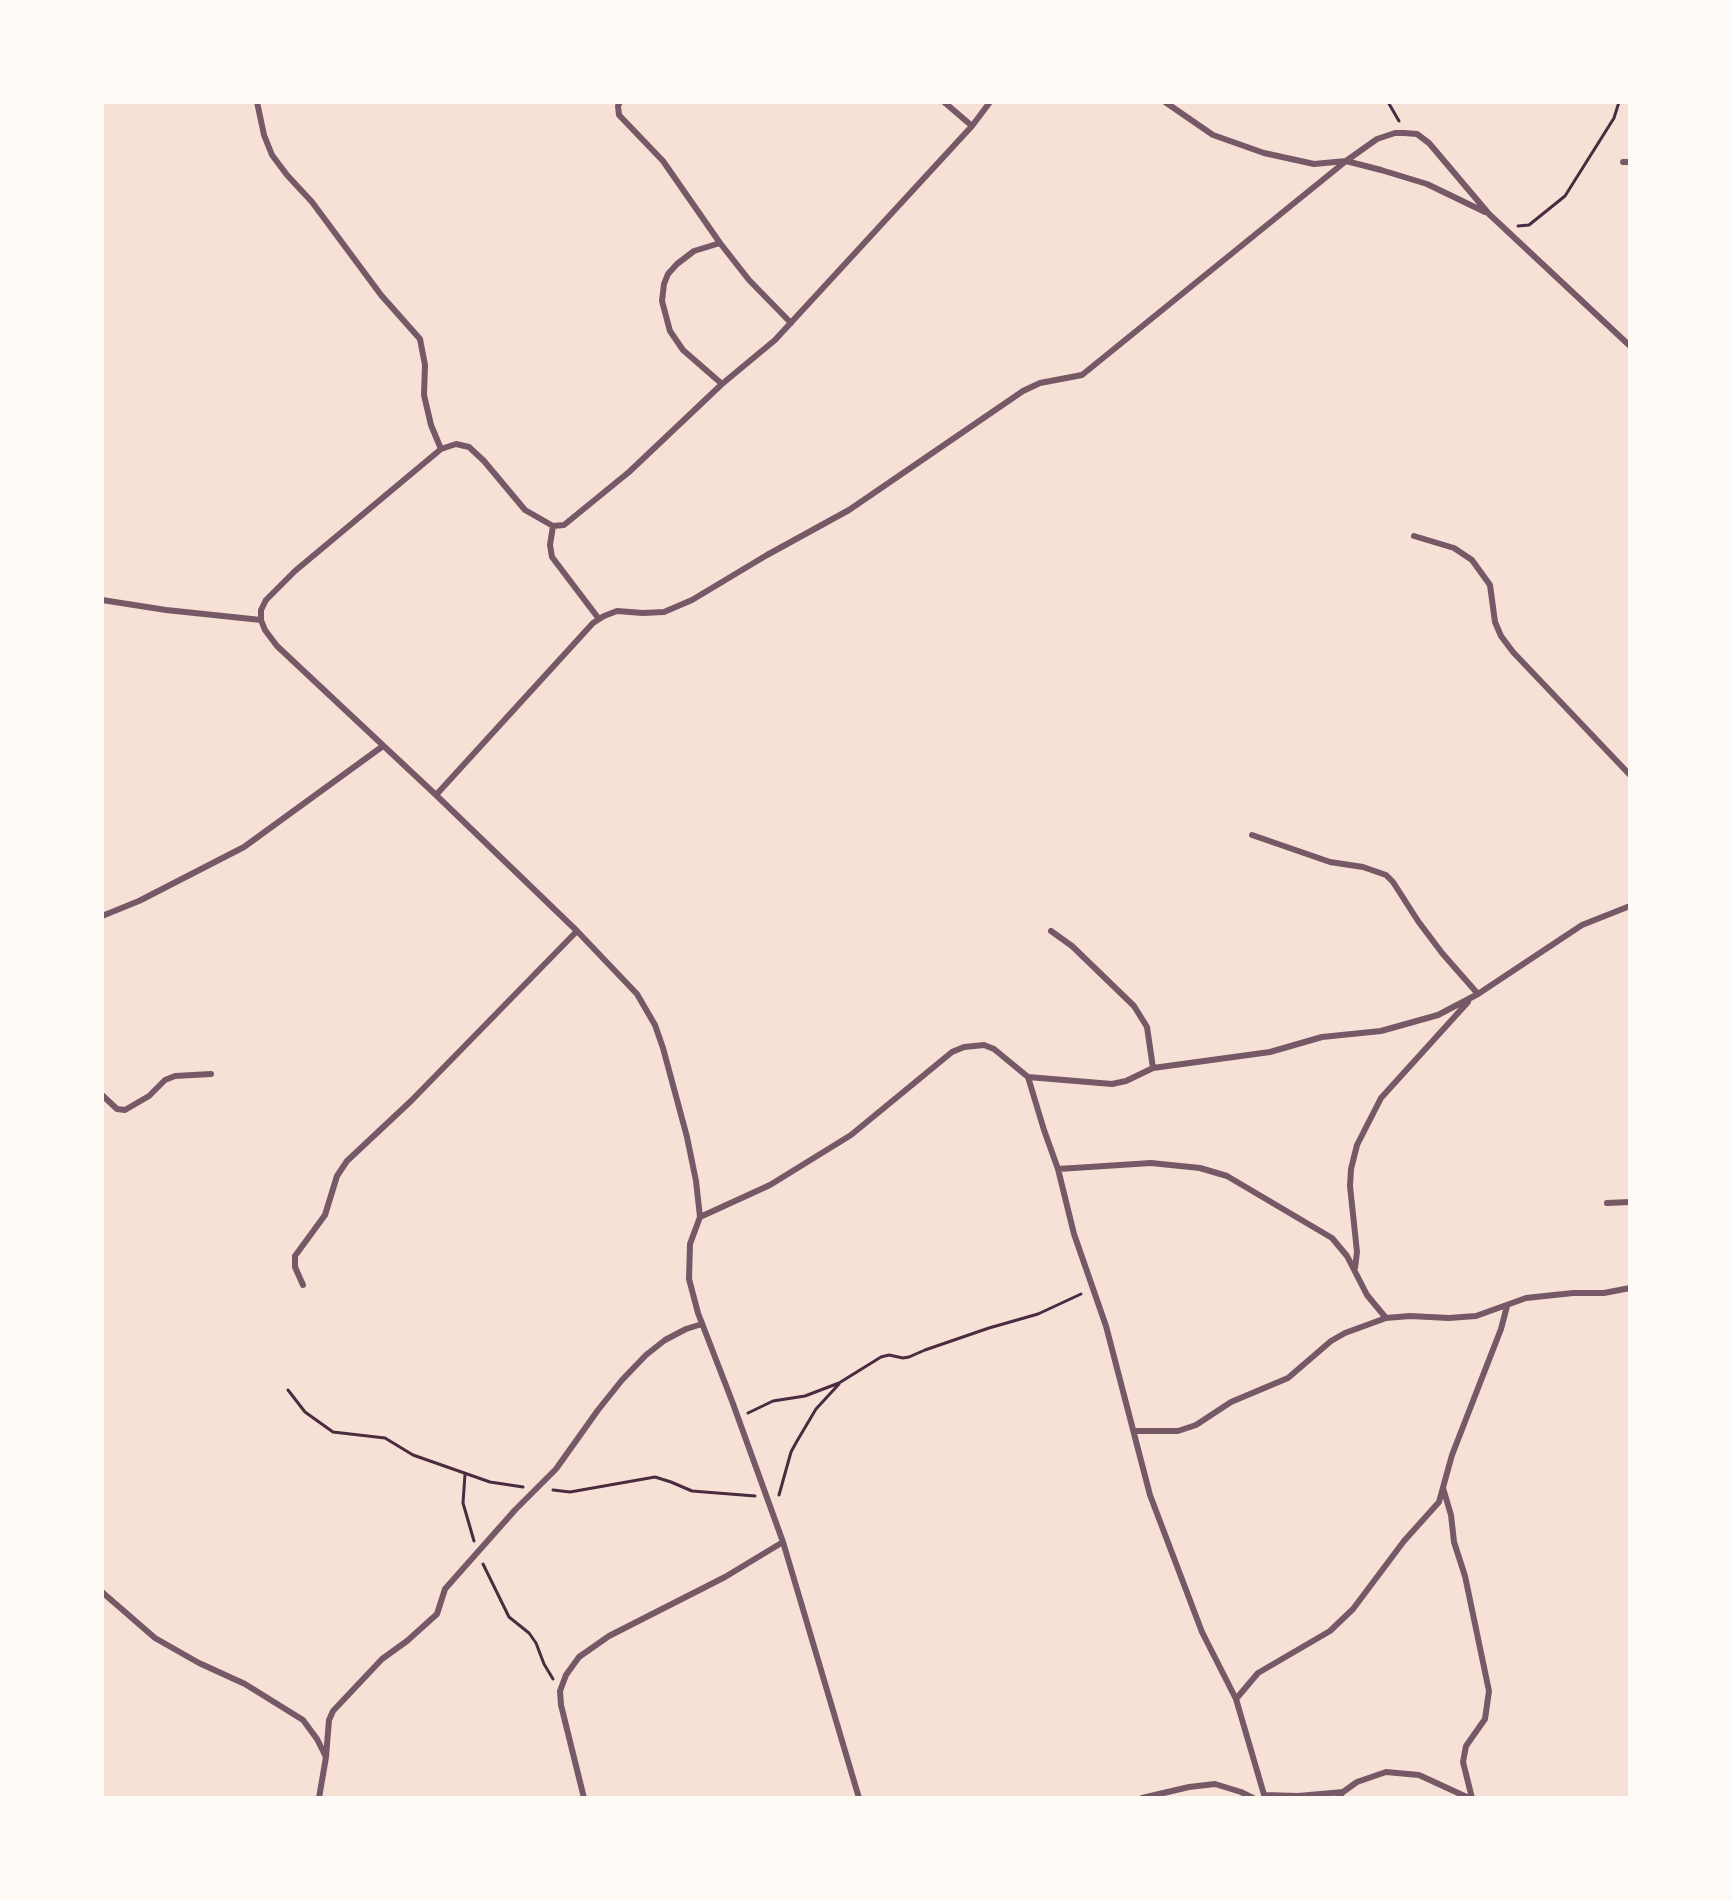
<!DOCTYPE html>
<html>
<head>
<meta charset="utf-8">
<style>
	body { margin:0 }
	#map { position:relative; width:1732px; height:1900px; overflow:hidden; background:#f7e1d7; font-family:"Roboto Condensed",sans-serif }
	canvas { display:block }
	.frame { position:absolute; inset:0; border:104px solid #fffaf5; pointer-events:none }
</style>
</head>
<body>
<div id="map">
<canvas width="1732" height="1900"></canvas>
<div class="frame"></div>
</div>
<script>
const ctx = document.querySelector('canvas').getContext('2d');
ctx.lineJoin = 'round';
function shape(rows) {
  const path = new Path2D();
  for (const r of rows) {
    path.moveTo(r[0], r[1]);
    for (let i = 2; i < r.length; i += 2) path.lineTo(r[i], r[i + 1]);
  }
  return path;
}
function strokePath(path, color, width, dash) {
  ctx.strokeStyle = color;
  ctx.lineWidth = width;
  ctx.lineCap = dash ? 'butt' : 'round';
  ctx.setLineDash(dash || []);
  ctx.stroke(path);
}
const path = shape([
	[1388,102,1399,121],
	[1518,226,1529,225,1565,196,1614,118,1619,102],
	[288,1390,305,1412,333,1432,385,1438,413,1455,490,1482,523,1487],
	[748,1413,773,1401,805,1396,839,1383,881,1357,889,1355,903,1358,909,1357,925,1350,989,1328,1038,1314,1081,1294],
	[465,1474,463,1503,474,1541],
	[553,1490,570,1492,655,1477,671,1482,692,1491,755,1496],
	[779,1495,791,1452,797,1441,816,1409,839,1384],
	[483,1564,509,1617,529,1633,536,1643,544,1664,553,1679]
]);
const minor = shape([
	[257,102,264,135,272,155,287,175,312,202,381,295,420,339,425,365,424,395,431,425,441,449,295,571,266,600,261,610,261,620,265,630,277,646,436,795,577,931,637,994,655,1025,663,1048,687,1137,696,1181,700,1217,690,1244,689,1279,698,1313,732,1401,783,1542,859,1798],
	[620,102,618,106,619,115,663,161,720,243,749,280,791,323],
	[944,102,972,126],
	[1165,102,1213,135,1264,153,1314,164,1346,161,1381,170,1427,184,1485,212],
	[1623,162,1630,162],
	[720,243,694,251,677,264,668,274,664,284,662,301,670,331,683,350,722,384],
	[441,449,456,444,469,447,484,461,525,510,553,526,564,525,629,472,722,384,775,340,972,126,990,102],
	[553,526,550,545,552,557,599,619],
	[1414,536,1454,548,1472,560,1490,585,1495,622,1501,636,1513,652,1630,775],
	[102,600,166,610,261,620],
	[436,795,593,623,604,616,617,611,643,613,664,612,692,600,767,555,849,510,1023,391,1040,383,1082,375,1346,161,1377,139,1395,133,1404,133,1417,134,1429,143,1489,214,1630,346],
	[1252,835,1330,862,1363,867,1386,875,1393,882,1418,921,1442,953,1478,994],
	[102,916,139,901,244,847,383,746],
	[1051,931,1072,946,1134,1006,1147,1027,1153,1068],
	[1028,1077,1044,1130,1058,1169,1074,1234,1106,1326,1150,1495,1202,1632,1236,1699,1265,1798],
	[102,1095,117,1109,125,1110,149,1096,165,1080,175,1076,211,1074],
	[1058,1169,1151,1163,1200,1168,1227,1176,1332,1238,1347,1256,1367,1295,1386,1318],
	[1607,1203,1630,1202],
	[700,1217,770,1185,851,1135,952,1052,964,1047,984,1045,994,1049,1028,1077,1112,1084,1126,1081,1153,1068,1270,1052,1322,1037,1381,1031,1438,1015,1478,994,1582,925,1630,906],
	[1355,1268,1357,1252,1350,1186,1351,1169,1357,1145,1381,1098,1468,1002],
	[303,1285,295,1267,295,1256,325,1215,337,1176,347,1161,411,1101,577,931],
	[1134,1431,1178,1431,1196,1425,1231,1402,1288,1378,1331,1341,1345,1333,1386,1318,1410,1316,1449,1318,1476,1316,1526,1298,1573,1293,1604,1293,1630,1288],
	[1443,1488,1451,1515,1454,1542,1465,1576,1489,1691,1485,1719,1466,1746,1463,1762,1472,1798],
	[102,1592,155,1638,199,1663,245,1684,303,1720,317,1739,326,1757,319,1798],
	[1236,1699,1258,1673,1330,1631,1353,1609,1404,1541,1439,1502,1452,1455,1501,1329,1507,1306],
	[326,1757,329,1720,333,1711,382,1659,407,1641,437,1614,445,1589,515,1510,556,1469,598,1410,622,1380,646,1355,665,1340,686,1329,702,1324],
	[1264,1795,1298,1796,1343,1792],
	[584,1798,561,1705,560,1691,566,1675,579,1657,609,1636,725,1577,783,1542],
	[1142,1798,1189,1787,1215,1784,1241,1792,1253,1798],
	[1338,1798,1343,1792,1357,1782,1386,1772,1419,1775,1469,1798]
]);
strokePath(path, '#4a2c40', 3);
strokePath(minor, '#755966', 6);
</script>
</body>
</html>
